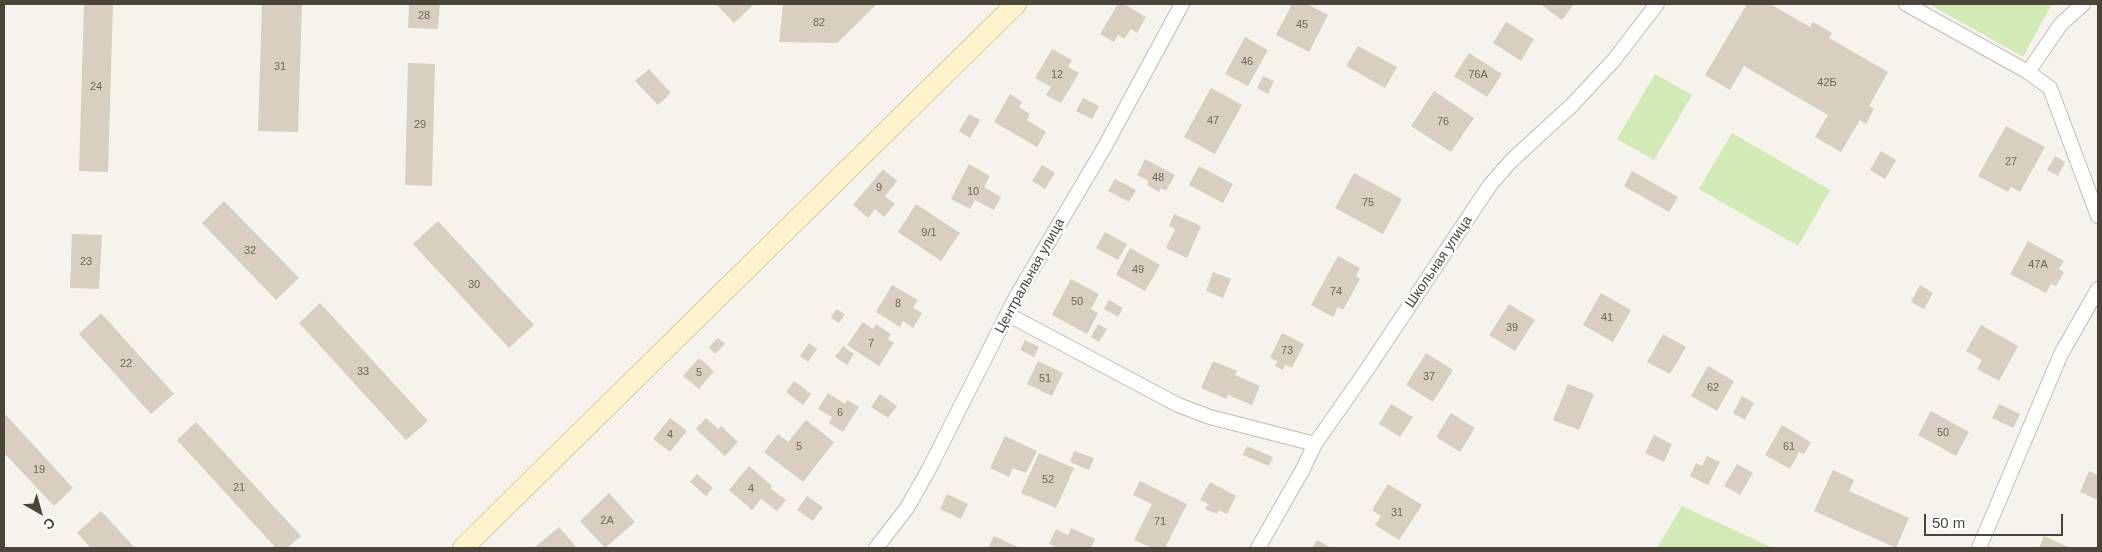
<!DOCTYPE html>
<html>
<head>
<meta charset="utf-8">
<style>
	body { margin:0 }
	#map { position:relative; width:2102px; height:552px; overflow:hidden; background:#f6f3ec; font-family:Arial,sans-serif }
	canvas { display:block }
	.frame { position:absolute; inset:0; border:5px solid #4b4439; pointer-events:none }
	.north { position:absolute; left:15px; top:487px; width:50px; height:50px; -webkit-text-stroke:4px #fff; paint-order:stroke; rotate:142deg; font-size:14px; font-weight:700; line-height:20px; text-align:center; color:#4b4439 }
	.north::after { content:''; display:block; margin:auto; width:18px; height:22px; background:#4b4439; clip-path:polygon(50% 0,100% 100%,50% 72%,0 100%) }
	.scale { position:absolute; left:1924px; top:514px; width:139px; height:22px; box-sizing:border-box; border:2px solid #4b4439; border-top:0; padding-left:6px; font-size:15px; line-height:18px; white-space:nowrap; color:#4b4439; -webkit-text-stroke:4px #fff; paint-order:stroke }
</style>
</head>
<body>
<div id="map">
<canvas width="2102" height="552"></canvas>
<div class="frame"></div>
<div class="north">С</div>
<div class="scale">50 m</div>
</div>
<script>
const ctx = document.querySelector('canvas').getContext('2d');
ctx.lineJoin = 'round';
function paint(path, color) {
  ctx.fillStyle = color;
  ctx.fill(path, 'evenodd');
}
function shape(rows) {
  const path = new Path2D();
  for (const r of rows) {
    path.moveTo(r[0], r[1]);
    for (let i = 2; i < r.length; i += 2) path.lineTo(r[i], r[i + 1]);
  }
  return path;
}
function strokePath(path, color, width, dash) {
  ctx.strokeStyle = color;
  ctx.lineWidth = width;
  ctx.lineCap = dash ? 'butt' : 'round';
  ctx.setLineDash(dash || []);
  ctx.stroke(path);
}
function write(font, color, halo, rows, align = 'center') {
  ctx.font = font + ' Arial,sans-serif';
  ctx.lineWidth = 5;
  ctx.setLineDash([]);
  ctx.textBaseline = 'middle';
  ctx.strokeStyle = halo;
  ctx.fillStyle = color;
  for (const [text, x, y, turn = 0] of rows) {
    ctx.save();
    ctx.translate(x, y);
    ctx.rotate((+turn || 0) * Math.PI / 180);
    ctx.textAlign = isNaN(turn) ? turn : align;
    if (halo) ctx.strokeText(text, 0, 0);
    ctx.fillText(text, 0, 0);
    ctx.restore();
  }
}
const green = shape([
	[1929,4,2052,4,2023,57],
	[1655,74,1692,95,1654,160,1617,139],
	[1732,133,1830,190,1798,246,1699,189],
	[1682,506,1773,548,1657,548]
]);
const building = shape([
	[84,4,113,4,108,172,79,171],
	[262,4,302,4,298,132,258,131],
	[409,4,440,4,438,29,408,28],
	[716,4,754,4,734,23],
	[783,4,877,4,837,43,779,42],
	[1118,4,1124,4,1146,17,1137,33,1131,29,1124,39,1118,35,1114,42,1100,34],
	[1292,4,1307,4,1328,15,1309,52,1276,35],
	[1540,4,1574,4,1562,20],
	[1747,4,1770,4,1810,27,1813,22,1832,33,1829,38,1888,72,1869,106,1874,109,1866,124,1860,120,1841,152,1815,137,1828,115,1744,66,1730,90,1705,75],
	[1506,22,1534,39,1521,61,1493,43],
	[1245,37,1268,50,1248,86,1225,74],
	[1358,46,1397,67,1385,88,1346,66],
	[1052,49,1072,60,1068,67,1079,73,1061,103,1046,95,1051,87,1035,78],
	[1469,53,1502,74,1487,97,1454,76],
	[408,63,435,64,432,186,405,185],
	[649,69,671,93,658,105,635,81],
	[1263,76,1274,81,1268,94,1257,88],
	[1211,88,1242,105,1215,154,1184,137],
	[1434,91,1474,118,1451,152,1411,126],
	[1010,94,1022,102,1019,107,1030,114,1027,120,1046,132,1037,147,994,122],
	[1083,98,1099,106,1092,119,1076,111],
	[969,114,980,120,970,138,959,131],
	[2006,126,2045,147,2020,192,2011,187,2008,192,1978,176],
	[1881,151,1896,160,1885,179,1870,170],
	[2055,156,2065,162,2058,176,2047,170],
	[1145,159,1175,175,1166,191,1161,188,1159,192,1147,185,1149,181,1137,175],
	[969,164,990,176,984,187,1001,197,994,210,975,200,970,209,951,199],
	[1042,165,1055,173,1045,189,1032,181],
	[1199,166,1233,184,1223,203,1189,185],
	[883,169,897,181,885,196,895,204,884,217,875,209,868,218,853,205],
	[1632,171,1678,197,1669,212,1624,186],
	[1354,173,1402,199,1383,234,1335,208],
	[1115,179,1136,190,1129,202,1108,191],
	[224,201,299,278,276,300,202,223],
	[916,204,960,233,941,261,898,232],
	[1174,214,1201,226,1187,258,1166,248,1175,229,1169,226],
	[438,221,534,325,509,348,413,244],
	[1105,232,1127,244,1118,260,1096,248],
	[72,234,102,235,99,289,70,288],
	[2028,241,2064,261,2059,269,2064,272,2056,286,2051,284,2046,293,2010,274],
	[1130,248,1160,265,1145,291,1116,275],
	[1338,256,1360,268,1356,276,1360,279,1343,310,1338,307,1333,317,1311,305],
	[1213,272,1231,279,1223,298,1206,291],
	[1071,279,1099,294,1091,309,1098,313,1087,334,1052,315],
	[892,285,918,300,913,308,922,313,913,328,903,321,900,327,876,312],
	[1920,285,1933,293,1924,309,1911,302],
	[1601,293,1631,310,1613,342,1583,325],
	[1109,300,1123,308,1118,317,1104,309],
	[320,303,428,421,406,440,299,323],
	[1509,304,1535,320,1515,351,1489,335],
	[836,309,845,314,839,323,831,318],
	[101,313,174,394,151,414,79,334],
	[863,322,873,329,876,324,891,334,888,339,894,343,879,366,847,345],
	[1098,324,1107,329,1099,342,1091,337],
	[1981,325,2018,346,1999,381,1977,369,1982,360,1966,351],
	[1282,333,1304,344,1292,368,1285,365,1283,370,1275,366,1277,361,1270,358],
	[1663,334,1686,347,1670,374,1647,362],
	[718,338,725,344,715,354,709,347],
	[1025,340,1039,347,1034,357,1020,350],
	[809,343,817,349,808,362,800,356],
	[843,346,854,354,847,365,835,357],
	[1426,353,1453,370,1433,402,1406,385],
	[699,358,714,371,699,389,683,376],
	[1038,361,1063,373,1052,396,1027,384],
	[1213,361,1237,371,1235,375,1260,386,1252,405,1228,395,1226,399,1201,388],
	[1708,366,1734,381,1717,411,1691,396],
	[794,381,811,394,803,405,786,392],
	[1568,384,1594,394,1579,430,1553,420],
	[828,393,845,404,847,400,859,407,843,432,829,423,832,417,818,409],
	[880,394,897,406,888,418,871,407],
	[1742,396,1754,403,1745,420,1733,413],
	[1391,404,1413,417,1400,437,1379,424],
	[1999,404,2020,414,2013,428,1992,418],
	[1931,411,1969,432,1956,456,1918,435],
	[4,413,73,488,54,506,4,453],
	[1451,413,1475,428,1460,452,1436,437],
	[670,418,687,431,670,452,653,439],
	[706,418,718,429,721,426,738,442,725,456,696,429],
	[806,420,834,442,803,482,764,452,778,434,788,442],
	[196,422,301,536,287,548,276,548,177,440],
	[1782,425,1811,442,1804,454,1799,452,1790,469,1765,455],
	[1654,435,1672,444,1664,462,1645,453],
	[1005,436,1037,451,1026,473,1013,468,1009,477,990,468],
	[1247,446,1273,457,1269,466,1243,455],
	[1074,451,1094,458,1089,470,1070,462],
	[1039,453,1074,468,1056,508,1021,493],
	[1707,456,1720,462,1708,485,1690,476,1696,463,1702,466],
	[1737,464,1753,473,1740,495,1724,486],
	[749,466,772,486,770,488,786,500,777,511,761,499,752,510,729,490],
	[1833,470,1854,480,1849,491,1909,518,1896,548,1814,511],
	[2089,471,2098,475,2098,500,2080,492],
	[697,474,713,488,706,496,690,482],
	[1140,481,1187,504,1165,548,1152,548,1134,540,1152,504,1133,495],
	[1210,482,1236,496,1227,514,1219,510,1217,514,1205,509,1208,504,1200,500],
	[1388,484,1422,505,1399,540,1375,525,1381,516,1372,510],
	[609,493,635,522,605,548,580,521],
	[947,494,968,504,961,519,940,509],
	[807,496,823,507,813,521,797,510],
	[101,511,135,548,91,548,77,533],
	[559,527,577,548,534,548],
	[1071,528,1095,539,1091,548,1058,548,1049,544,1056,529,1068,535],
	[994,536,1020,548,988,548],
	[2044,536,2071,548,2039,548],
	[1317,540,1331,548,1312,548]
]);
const street = shape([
	[1906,4,2028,72,2050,88,2098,216],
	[2028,72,2061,24,2083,4],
	[1007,314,1178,405,1210,417,1315,444],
	[876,548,907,508,929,469,1016,297,1104,148,1182,4],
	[1258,548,1302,471,1315,444,1366,371,1490,185,1511,161,1572,105,1614,60,1657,4],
	[1979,548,2061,354,2098,289]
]);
const secondary = shape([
	[463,548,1016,4]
]);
const numberNames = [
	["28",424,16],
	["82",819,23],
	["45",1302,25],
	["46",1247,62],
	["31",280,67],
	["12",1057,75],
	["76А",1478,75],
	["42Б",1827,83],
	["24",96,87],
	["47",1213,121],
	["76",1443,122],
	["29",420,125],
	["27",2011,162],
	["48",1158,178],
	["9",879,188],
	["10",973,192],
	["75",1368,203],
	["9/1",929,233],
	["32",250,251],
	["23",86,262],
	["47А",2038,265],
	["49",1138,270],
	["30",474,285],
	["74",1336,292],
	["50",1077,302],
	["8",898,304],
	["41",1607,318],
	["39",1512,328],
	["7",871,344],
	["73",1287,351],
	["22",126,364],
	["33",363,372],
	["5",699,373],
	["37",1429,377],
	["51",1045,379],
	["62",1713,388],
	["6",840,413],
	["50",1943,433],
	["4",670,435],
	["5",799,447],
	["61",1789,447],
	["19",39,470],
	["52",1048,480],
	["21",239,488],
	["4",751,489],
	["31",1397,513],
	["2А",607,521],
	["71",1160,522]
];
const streetNames = [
	["Школьная улица",1439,262,-56],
	["Центральная улица",1030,276,-61]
];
paint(green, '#d2eab5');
paint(building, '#d8cfc1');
strokePath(street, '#c2bbae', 16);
strokePath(secondary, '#d6c79b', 22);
strokePath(street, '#fff', 14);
strokePath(secondary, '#fff3cd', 20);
write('11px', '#6e675b', null, numberNames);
write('14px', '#4b4439', '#fff', streetNames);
</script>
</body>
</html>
